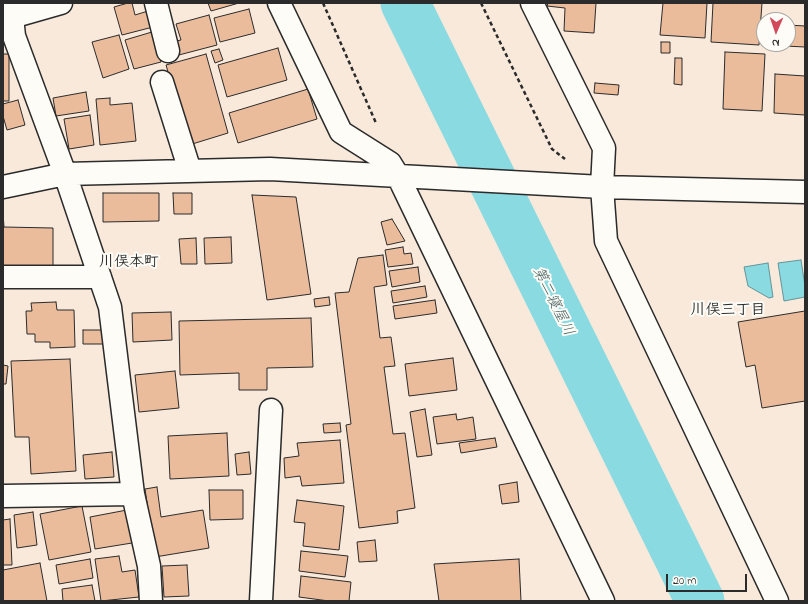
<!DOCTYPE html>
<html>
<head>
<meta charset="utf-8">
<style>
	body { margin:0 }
	#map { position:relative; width:808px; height:604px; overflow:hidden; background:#f8e9db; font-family:"Indie Flower",sans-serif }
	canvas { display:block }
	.frame { position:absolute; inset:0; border:4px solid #2b2b2b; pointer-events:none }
	.north { position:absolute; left:756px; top:12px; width:40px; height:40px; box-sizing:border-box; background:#fdfcf7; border:1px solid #a9a8a5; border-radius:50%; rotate:182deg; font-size:11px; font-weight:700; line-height:16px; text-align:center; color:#2b2b2b }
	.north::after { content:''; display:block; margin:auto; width:14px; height:18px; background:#d1495b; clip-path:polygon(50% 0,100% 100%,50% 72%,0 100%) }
	.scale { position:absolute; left:666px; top:574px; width:81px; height:18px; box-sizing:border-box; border:2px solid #2b2b2b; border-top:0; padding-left:5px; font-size:12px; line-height:14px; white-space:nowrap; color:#2b2b2b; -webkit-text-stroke:3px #fdfcf7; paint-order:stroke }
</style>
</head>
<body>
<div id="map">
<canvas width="808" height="604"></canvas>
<div class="frame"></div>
<div class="north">N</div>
<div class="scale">20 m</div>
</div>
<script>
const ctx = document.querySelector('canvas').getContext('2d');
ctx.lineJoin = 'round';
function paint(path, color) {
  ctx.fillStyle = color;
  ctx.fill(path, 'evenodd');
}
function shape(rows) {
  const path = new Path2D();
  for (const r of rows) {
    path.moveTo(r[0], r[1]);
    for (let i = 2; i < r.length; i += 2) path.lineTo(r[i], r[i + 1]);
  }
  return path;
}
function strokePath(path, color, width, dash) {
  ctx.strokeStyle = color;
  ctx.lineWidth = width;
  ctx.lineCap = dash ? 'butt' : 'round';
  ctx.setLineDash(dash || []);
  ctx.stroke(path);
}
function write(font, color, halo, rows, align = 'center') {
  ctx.font = font + ' "Indie Flower","Klee One",sans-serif';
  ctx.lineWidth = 4;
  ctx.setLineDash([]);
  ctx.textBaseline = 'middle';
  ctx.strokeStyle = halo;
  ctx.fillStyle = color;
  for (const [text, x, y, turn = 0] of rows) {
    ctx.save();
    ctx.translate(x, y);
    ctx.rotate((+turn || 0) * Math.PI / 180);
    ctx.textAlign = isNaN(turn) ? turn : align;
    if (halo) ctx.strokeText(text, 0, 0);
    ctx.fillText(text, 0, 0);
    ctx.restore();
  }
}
const water = shape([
	[801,260,805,286,805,297,784,301,778,263,801,260],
	[768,263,773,297,769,298,748,286,744,267,768,263]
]);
const river = shape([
	[405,3,700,601]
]);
const building = shape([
	[128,3,132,3,135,15,148,11,153,27,122,35,114,7,128,3],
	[208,3,239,3,211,11,208,3],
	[548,3,596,3,594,33,564,31,565,8,547,6,548,3],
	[663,3,707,3,705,38,660,35,663,3],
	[713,3,762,3,759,45,711,42,713,3],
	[249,9,255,33,220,42,214,18,249,9],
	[209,15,217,45,175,56,171,42,181,40,176,24,209,15],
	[788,25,805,26,805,47,765,45,765,44,788,44,788,25],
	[152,32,161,62,134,69,125,40,152,32],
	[119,35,129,69,103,78,92,42,119,35],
	[661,42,670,42,670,53,661,53,661,42],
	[278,48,287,80,227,97,218,65,278,48],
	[219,49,223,60,215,63,211,51,219,49],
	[725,52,765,54,762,111,723,109,725,52],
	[3,54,9,54,9,101,3,101,3,54],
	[206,54,228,133,189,145,166,65,206,54],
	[675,58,682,58,682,85,674,84,675,58],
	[775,74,805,76,805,115,774,113,775,74],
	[595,83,619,85,618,95,594,93,595,83],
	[308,89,317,119,238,143,229,113,308,89],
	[86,92,89,111,56,116,53,98,86,92],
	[110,98,110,105,132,103,136,141,100,145,96,99,110,98],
	[18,100,25,125,7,130,3,116,3,104,18,100],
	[90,115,94,145,69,149,64,119,90,115],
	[103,193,159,193,159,221,103,222,103,193],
	[173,193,192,193,192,214,174,214,173,193],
	[252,195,296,197,311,294,267,300,252,195],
	[3,213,4,227,53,228,53,268,3,268,3,213],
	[392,219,405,241,387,245,381,222,392,219],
	[231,237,232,263,205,264,204,238,231,237],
	[196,238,197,264,181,264,179,239,196,238],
	[403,247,404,254,411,253,413,264,388,267,385,250,403,247],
	[383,255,387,285,374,287,380,338,391,337,395,366,384,367,393,434,405,433,415,508,397,511,398,523,359,528,346,425,351,424,335,293,349,292,358,258,383,255],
	[418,267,420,282,392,287,389,271,418,267],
	[425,286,427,297,393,303,391,291,425,286],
	[329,297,330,305,315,307,314,299,329,297],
	[435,300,437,313,395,319,393,306,435,300],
	[56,302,57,310,74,310,75,347,50,348,50,342,35,342,35,334,27,334,26,311,32,311,31,303,56,302],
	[805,311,805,401,762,408,755,365,746,367,738,322,805,311],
	[171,312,172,340,133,342,132,313,171,312],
	[311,318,313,367,267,368,267,390,239,390,239,373,180,375,179,321,311,318],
	[83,330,104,330,104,344,83,344,83,330],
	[453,358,457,390,409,396,405,364,453,358],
	[70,359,76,471,31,474,29,437,15,437,11,361,70,359],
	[3,365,8,366,6,384,3,384,3,365],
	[175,371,179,408,139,412,135,375,175,371],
	[425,409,432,455,417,457,410,412,425,409],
	[456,414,457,420,473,417,476,439,437,444,433,417,456,414],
	[340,423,341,432,324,433,323,424,340,423],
	[227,433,229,476,170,479,168,436,227,433],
	[495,438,497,447,461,453,459,443,495,438],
	[340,440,344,483,302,486,300,476,285,478,284,458,299,456,297,443,340,440],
	[112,452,114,477,85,479,83,455,112,452],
	[249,452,251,474,237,475,235,454,249,452],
	[517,482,519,502,502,504,499,485,517,482],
	[157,487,161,517,203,510,209,548,155,557,145,489,157,487],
	[209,490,243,490,243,519,210,520,209,490],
	[297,500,344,506,339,550,303,546,305,523,294,522,297,500],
	[82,506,91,552,49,560,40,514,82,506],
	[127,510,132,543,95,549,90,517,127,510],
	[33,512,37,545,17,548,14,515,33,512],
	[10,519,12,565,3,565,3,520,10,519],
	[375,540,377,561,359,562,357,542,375,540],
	[301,551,348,556,345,577,299,571,301,551],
	[119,556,122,572,135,570,139,597,101,601,95,559,119,556],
	[90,559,93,578,59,584,56,565,90,559],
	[519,559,521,601,439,601,434,564,519,559],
	[40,563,47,601,3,601,3,570,40,563],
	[187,565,189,596,164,597,162,566,187,565],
	[301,576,351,582,349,601,329,601,299,597,301,576],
	[92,585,95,601,63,601,62,589,92,585]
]);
const path = shape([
	[323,3,376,123],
	[481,3,552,149,565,159]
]);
const minor = shape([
	[13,3,12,17,14,36,65,174,110,307,133,494,149,566,151,601],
	[156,3,168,51],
	[279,3,341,132,390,163,398,176,603,601],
	[532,3,604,148,602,187,606,241,777,601],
	[12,17,61,3],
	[162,82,190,171],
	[3,187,65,174,270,169,602,187,805,192],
	[3,277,100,277],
	[3,496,133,494],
	[261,601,271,410]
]);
const neighbourhoodNames = [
	["川俣本町",129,264],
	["川俣三丁目",728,312]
];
const waterNames = [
	["第二寝屋川",552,302,64]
];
paint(water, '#89dae1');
strokePath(water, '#639498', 1);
strokePath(river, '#89dae1', 49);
paint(building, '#ebbc9b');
strokePath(building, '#2b2b2b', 1);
strokePath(minor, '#2b2b2b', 25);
strokePath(path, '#2b2b2b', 2.5, [4, 3]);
strokePath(minor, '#fdfcf7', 22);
write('bold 15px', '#2b2b2b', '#fdfcf7', neighbourhoodNames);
write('italic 15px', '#476062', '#fdfcf7', waterNames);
</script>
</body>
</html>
